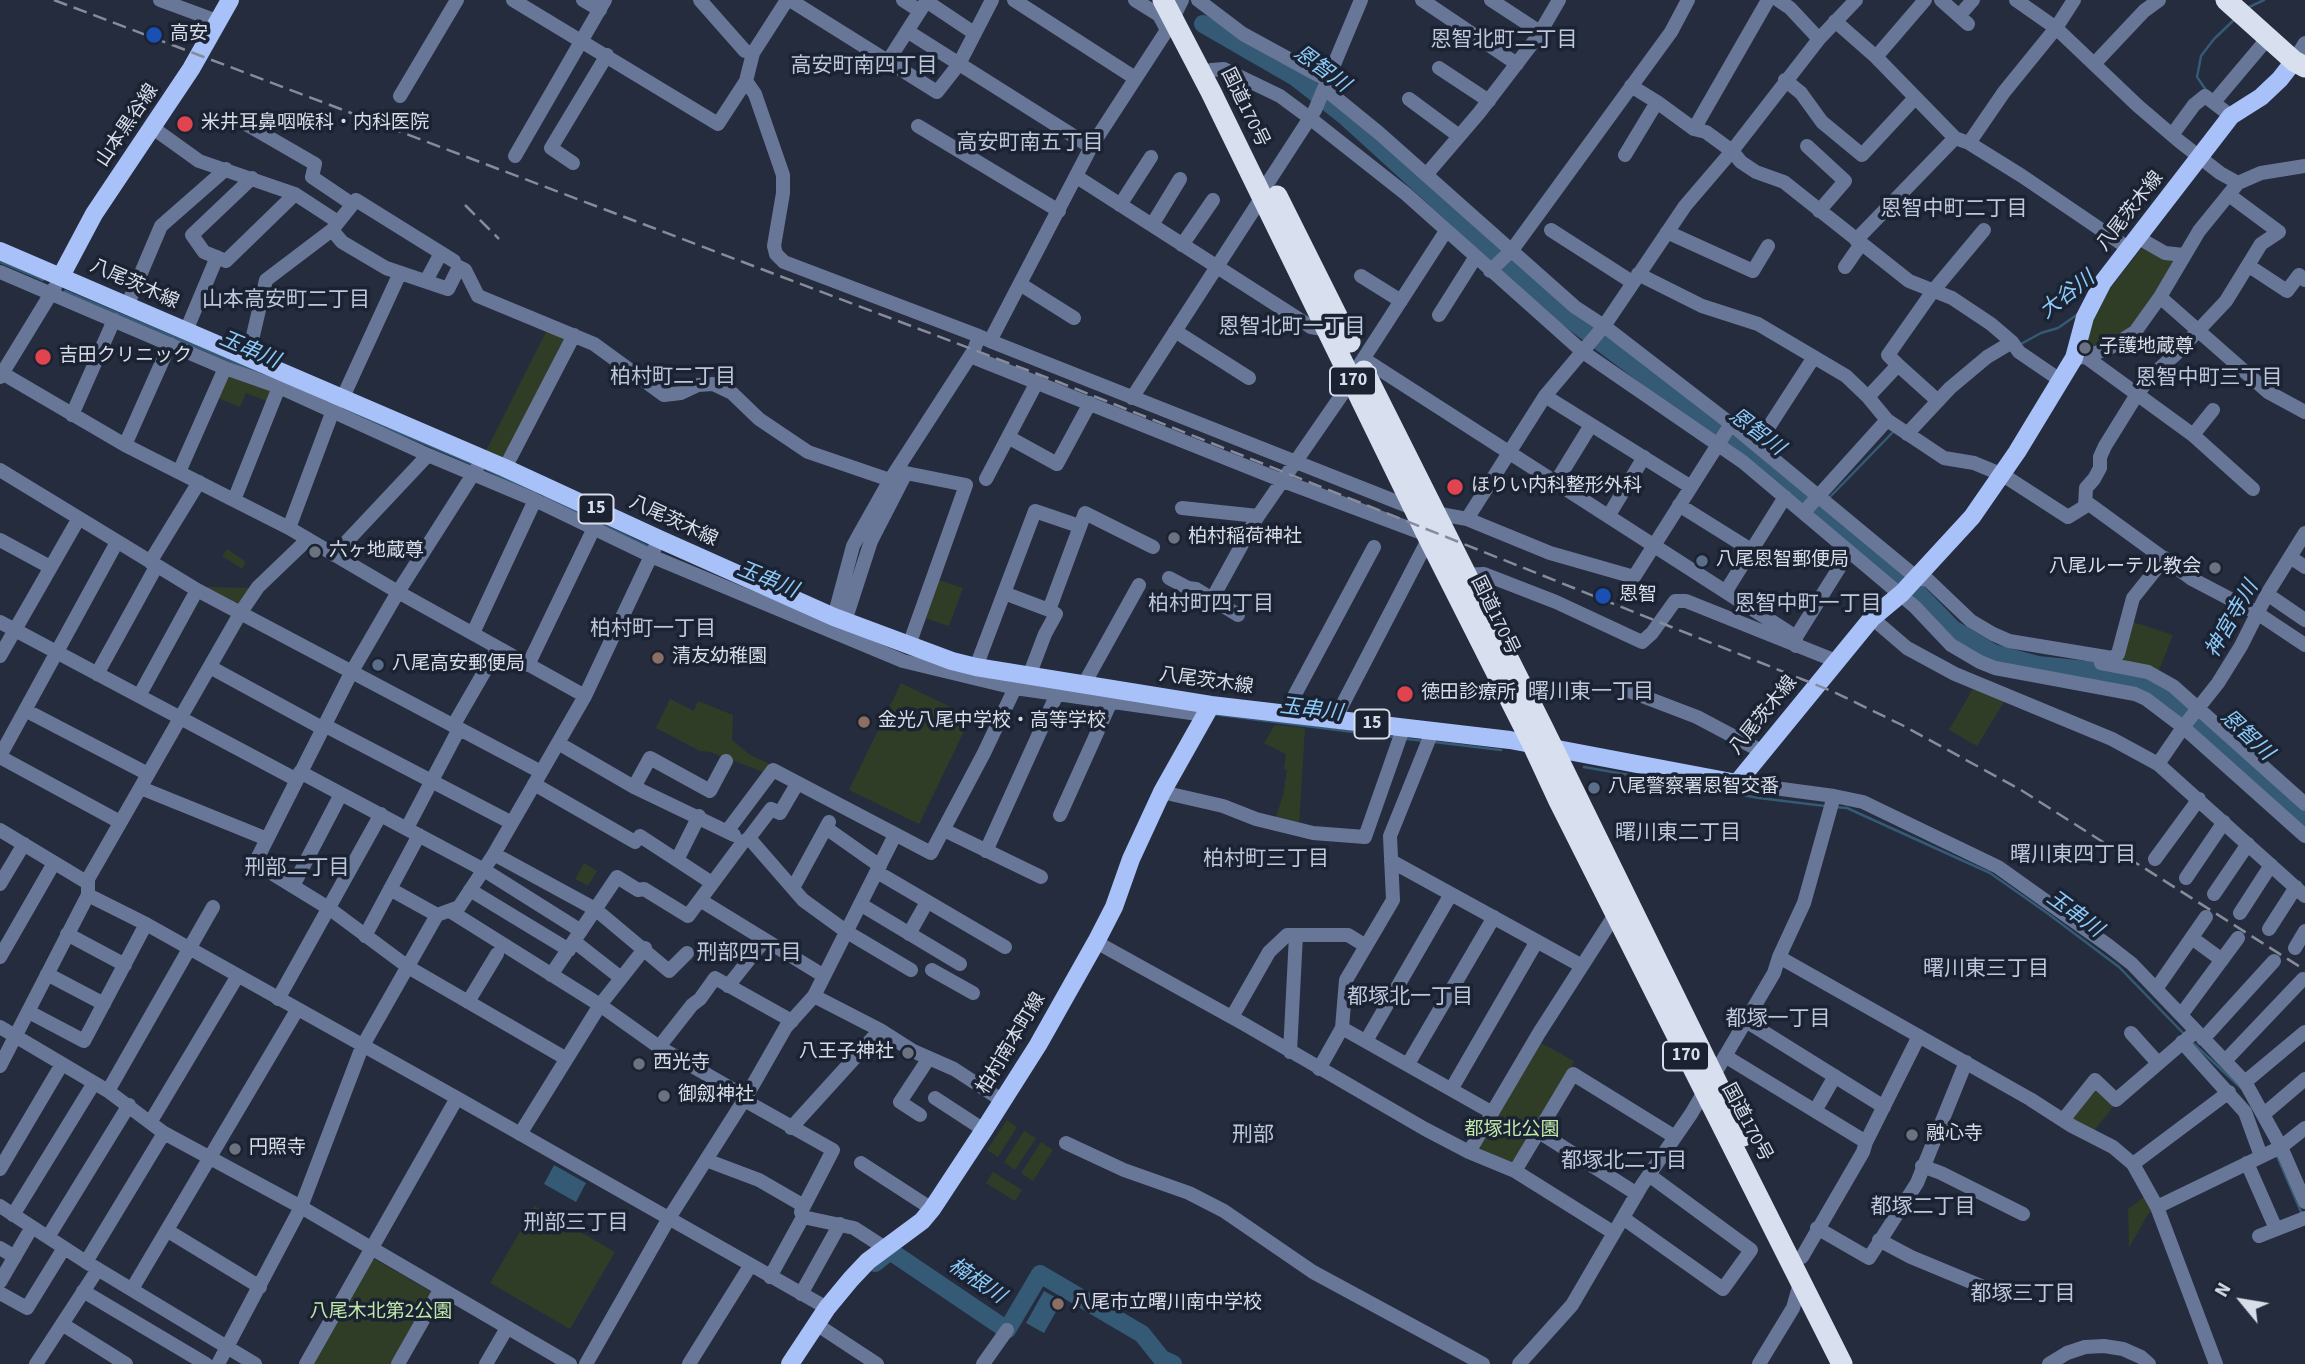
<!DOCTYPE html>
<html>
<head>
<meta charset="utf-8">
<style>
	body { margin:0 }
	#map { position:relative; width:2305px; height:1364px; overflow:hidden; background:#242c3e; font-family:"Source Sans 3",sans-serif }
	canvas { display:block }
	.north { position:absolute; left:2207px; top:1266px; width:70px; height:70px; -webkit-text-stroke:5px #1b2333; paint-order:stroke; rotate:300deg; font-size:19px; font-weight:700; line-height:28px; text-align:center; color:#d8dde9 }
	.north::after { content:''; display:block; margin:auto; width:24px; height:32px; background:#d8dde9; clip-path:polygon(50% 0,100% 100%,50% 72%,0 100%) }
</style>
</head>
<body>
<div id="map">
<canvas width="2305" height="1364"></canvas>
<div class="north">N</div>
</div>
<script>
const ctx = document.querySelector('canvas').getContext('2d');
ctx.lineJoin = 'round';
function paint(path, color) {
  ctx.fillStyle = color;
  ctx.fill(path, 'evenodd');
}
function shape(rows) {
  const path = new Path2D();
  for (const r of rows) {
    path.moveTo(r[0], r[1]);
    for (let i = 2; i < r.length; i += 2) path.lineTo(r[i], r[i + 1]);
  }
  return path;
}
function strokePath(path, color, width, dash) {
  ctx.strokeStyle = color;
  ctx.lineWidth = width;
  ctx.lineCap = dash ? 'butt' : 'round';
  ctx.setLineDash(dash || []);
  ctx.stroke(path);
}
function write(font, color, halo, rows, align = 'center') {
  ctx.font = font + ' "Source Sans 3","Noto Sans JP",sans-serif';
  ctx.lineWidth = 7;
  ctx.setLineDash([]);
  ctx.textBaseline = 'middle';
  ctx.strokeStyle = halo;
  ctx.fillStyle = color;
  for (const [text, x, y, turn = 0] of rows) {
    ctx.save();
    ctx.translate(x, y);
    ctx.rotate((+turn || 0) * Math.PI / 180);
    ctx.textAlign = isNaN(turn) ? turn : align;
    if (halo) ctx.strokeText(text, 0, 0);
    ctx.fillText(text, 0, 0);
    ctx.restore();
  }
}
const green = shape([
	[2145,244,2179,259,2130,331,2081,355,2089,323,2105,295],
	[549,326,567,340,503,457,500,458,486,451],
	[228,373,270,390,269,402,246,393,240,407,215,397],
	[227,549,246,562,242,569,222,556],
	[936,579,963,588,949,626,922,617],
	[207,587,252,588,242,603,236,605,207,589],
	[2133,622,2173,635,2158,673,2121,663],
	[901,683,971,717,919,824,849,790],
	[1975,685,2004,702,1977,746,1949,730],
	[670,699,694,711,698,701,733,715,732,740,750,755,772,765,766,773,710,752,700,751,656,728],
	[1275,725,1305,728,1299,826,1275,819,1283,796,1287,770,1284,769,1286,754,1264,743],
	[584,863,597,871,588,886,575,879],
	[1541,1043,1574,1061,1572,1066,1517,1164,1483,1155,1480,1146],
	[2098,1088,2116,1103,2093,1132,2069,1120],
	[1007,1120,1017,1127,998,1157,987,1150],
	[1024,1131,1036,1138,1015,1170,1004,1162],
	[1041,1142,1053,1150,1033,1181,1021,1173],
	[993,1172,1022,1190,1015,1201,986,1183],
	[2148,1194,2154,1210,2148,1214,2129,1248,2128,1209],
	[535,1206,615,1252,570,1329,490,1283],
	[371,1257,430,1291,432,1295,393,1364,311,1364]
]);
const water = shape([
	[554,1165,586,1183,576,1202,544,1184],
	[1044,1291,1062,1301,1044,1333,1026,1323]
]);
const stream = shape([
	[2249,7,2264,0],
	[2206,90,2197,77,2201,56,2214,39,2235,19],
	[0,262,43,280],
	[65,291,259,373],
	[2019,345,2041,333,2058,328,2078,314],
	[339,407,475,465],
	[481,467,535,493],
	[545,497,649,547],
	[1828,499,1894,431],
	[1212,714,1393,737],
	[1407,739,1424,741],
	[1434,742,1501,750],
	[1584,767,1759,798,1825,806],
	[1835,807,1847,808,1990,873,2047,913,2119,967,2185,1035],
	[2193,1043,2241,1088],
	[2277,1156,2302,1214]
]);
const river = shape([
	[1203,24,1295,77,1346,117,1559,311,1750,454,1818,509,1919,594,1953,629,1993,653,2038,665,2097,671,2141,681,2174,700,2305,822],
	[875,1263,890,1251,1007,1330,1040,1274,1142,1334,1162,1359,1173,1364]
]);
const minor = shape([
	[160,0,217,21],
	[513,0,718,124,746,81,753,53,787,0],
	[583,0,600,10],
	[700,0,745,51,753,53],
	[790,0,937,92,959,64,992,0],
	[903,0,920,11],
	[1014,0,1135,78],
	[1135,0,1159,15,1167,30],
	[1198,0,1243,34,1329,81],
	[1422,0,1517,64],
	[1491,0,1540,32],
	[1778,0,1790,8,1819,39],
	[1941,0,1968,24],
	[2074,0,2056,28,2138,106,2179,141,2220,173,2238,183],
	[926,1,971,31],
	[1959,16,1973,0],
	[1835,21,1876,57,1955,138,1969,143,2022,176,2128,248],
	[907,31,1091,147],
	[1876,57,1925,0],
	[888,61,927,0],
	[2294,61,2305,43],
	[2095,63,2144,11,2159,0],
	[1439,68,1489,101],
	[1211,70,1224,69,1280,96,1311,119,1406,194,1583,352,1743,462,1915,607,1951,645,1980,662,1995,668,2135,694,2146,699,2183,727,2305,836],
	[1785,80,1801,93,1822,122,1862,155,1914,99],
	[746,81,755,94,783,175,783,193,774,246,776,254,784,262,979,336],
	[1631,86,1657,102,1694,129,1706,132,1732,151,1741,162,1756,172,1784,182,1909,281,1952,298,1991,324,2012,342,2019,352,2060,380],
	[1325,89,1379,133,1575,307,1604,326,1731,424,1917,578,1928,580,1971,621,1993,634,2009,641,2112,658,2118,654,2133,598,2165,558],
	[400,96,457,0],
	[1409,99,1459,136],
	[2214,102,2268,38],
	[232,116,315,164,312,177,352,204],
	[918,126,1059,211],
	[153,128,199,161,295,194,338,222],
	[1694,129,1768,0],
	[2172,135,2194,105,2205,96,2231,116],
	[1969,143,2004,92,2056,28,2016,0],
	[1807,146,1845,181,1819,211],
	[1625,155,1657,102],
	[515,156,605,0],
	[573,163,551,148,607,55],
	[1426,175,1479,113,1538,36,1559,0],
	[1077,177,1311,327,1328,330],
	[252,178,192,235,204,252,226,261,295,194],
	[1269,181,1315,110,1361,0],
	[1120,205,1151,157],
	[1152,225,1180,179],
	[332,230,342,242,386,268,448,289,459,267,465,270,478,296,594,344,664,395,681,393,698,385,713,384,732,393,759,419,808,452,890,480],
	[1551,230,1632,282],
	[1667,232,1753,271,1768,246],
	[2137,237,2165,253,2184,255],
	[1856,240,1955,138],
	[1182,245,1213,200],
	[2249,266,2287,291,2299,275,2305,280],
	[1845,267,1861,244],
	[1490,271,1512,250,1550,198,1671,32,1688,0],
	[0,272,225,368,279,387,428,455],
	[1638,274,1702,306,1758,324,1846,376,1868,397,1887,420,1944,458,1974,463,2003,475,2068,517,2089,504,2192,579,2257,613,2305,645],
	[1361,276,1401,301],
	[426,281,441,253],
	[1020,284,1074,318],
	[2160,297,2268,392,2305,412],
	[127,306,161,226,226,169],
	[1439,315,1475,258],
	[186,331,217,257],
	[1175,331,1249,378],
	[990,341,1415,509],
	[970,356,1283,481,1427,535],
	[248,357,266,280,332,230,356,200,454,261],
	[2086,357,2193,435,2213,410],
	[2074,358,2086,357,2111,347,2135,332,2160,297,2199,231,2238,183,2261,173,2305,166],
	[1360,364,1446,231],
	[1898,365,1938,401],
	[2,373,125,445,289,528,398,592,585,696],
	[0,377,55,287],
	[1545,396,1691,487],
	[343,397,400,273],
	[1868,397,1898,365,1888,355,1933,291,1984,230],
	[1132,398,1262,197],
	[72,415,114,320],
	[1907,434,1950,388,1987,357,2012,342],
	[2193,435,2253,489],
	[1008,437,1057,464,1090,403],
	[125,445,170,344],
	[1757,445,1814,357],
	[477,468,398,592,351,673,255,863,330,909,408,967,565,1058],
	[505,468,574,335],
	[0,470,197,590,541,772],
	[179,472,225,368],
	[986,479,1037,382],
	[1556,482,1591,425],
	[234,500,279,387],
	[1679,505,1751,550],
	[2085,506,2086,488,2094,479,2100,468,2100,457,2105,446,2136,396,2150,377,2177,353,2226,301,2261,244,2279,232,2229,195],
	[1182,508,1258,516],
	[1804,512,1887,420],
	[1435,513,1467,519,1550,553,1634,577,1731,424],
	[1609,515,1644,457],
	[1467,519,1545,396,1604,326,1685,206,1732,151,1819,39,1856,0],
	[289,528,335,405],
	[0,540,50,567],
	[334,555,428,455,535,500,651,556,903,661,1015,688,1205,715],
	[2290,557,2305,567],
	[150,562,199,482],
	[1460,575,1484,574,1556,602,1642,642,1652,633,1675,601,1686,601,1836,661],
	[1169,578,1188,588,1196,589,1238,615],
	[1726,591,1785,497],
	[1004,593,1049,610],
	[2267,594,2305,620],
	[1212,599,1256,519,1361,367,1370,363,1796,637,1796,646],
	[834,617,853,546,860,533,890,480,974,350,979,336,990,341,1091,147,1167,30,1182,0],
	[1872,618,1907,648,1955,674,2112,739,2158,764,2305,896],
	[845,621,871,541,906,473,966,485,909,645],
	[0,622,297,780],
	[473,633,535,500],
	[1796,637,1849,552],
	[0,656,79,518],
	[2101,663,2148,672,2173,686,2305,804],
	[528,665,594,528],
	[210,667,322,728],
	[976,667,1035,511,1079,526],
	[97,674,156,567],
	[1029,676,1045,634,1056,614,1049,610,1085,513,1153,547],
	[1084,684,1139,585],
	[1629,691,1697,717,1763,752],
	[139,696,197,590],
	[25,710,148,774],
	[1285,713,1374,547],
	[1335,719,1429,538],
	[324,725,512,823],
	[453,726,498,648],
	[558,743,634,787,734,835],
	[0,756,117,542],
	[0,757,120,822],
	[2158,764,2184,726,2218,683,2241,646,2267,594,2305,533],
	[300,772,484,870,581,931],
	[1737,783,1834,796,1863,802,1998,867,2109,946,2132,964,2245,1082,2281,1147,2305,1202],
	[534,784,635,842],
	[634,787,650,758,710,791,726,761],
	[141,788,267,839],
	[1162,792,1223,806,1256,819,1313,833,1365,837,1403,729],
	[1060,815,1114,695],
	[407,828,459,729],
	[826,828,880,866],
	[0,830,88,883],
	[728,830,773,770,931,853,984,753,1015,688,1016,681],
	[944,830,1041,877],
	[640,836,712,883],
	[749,838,803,900,847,932,911,970],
	[986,851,1057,694],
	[494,854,595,909,669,971,687,953],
	[2155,859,2199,799],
	[677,860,699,816],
	[1391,861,1582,966],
	[877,872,1005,947],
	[2186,878,2224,822],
	[0,884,24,844],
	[293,886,341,794],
	[793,888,829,822],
	[390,889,437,915],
	[470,890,569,950],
	[2214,894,2248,844],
	[88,895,146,924,457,1098,827,1308],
	[700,900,824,976],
	[860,904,960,964],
	[450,911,600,1005,659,1047,746,1097],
	[2240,913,2271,865],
	[2269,929,2296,887],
	[67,934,125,965],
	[909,934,927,902],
	[365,936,419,835],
	[2192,938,2222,960],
	[575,942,621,978],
	[1096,942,1244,1024,1425,1129,1469,1152,1515,1171,1614,1233],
	[2295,948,2305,931],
	[0,957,54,863],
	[1779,957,2030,1099,2072,1126,2113,1147,2133,1164,2157,1207,2216,1364],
	[932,970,973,993],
	[47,974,104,1004],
	[551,975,617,877,638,890,644,889,688,916,743,842,749,838,771,809,780,813,797,784],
	[728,986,764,941],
	[2156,989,2206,917],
	[814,996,880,1030,913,1051,954,1069,1003,1101],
	[278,999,381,814],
	[468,1002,497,954],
	[29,1012,84,1041,146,924],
	[2181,1015,2238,938],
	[1232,1017,1269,952,1287,935,1348,935,1366,946],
	[1746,1021,1884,1107],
	[0,1027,108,1091,164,1133,301,1207,570,1364],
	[1342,1028,1491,1112],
	[2131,1033,2158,1063],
	[2203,1039,2274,961],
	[1366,1041,1451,894],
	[2182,1042,2245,1112,2261,1156],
	[659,1047,692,1005,700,999,715,978,792,1021],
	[1290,1052,1296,935],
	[1725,1056,1866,1142,1919,1036],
	[2225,1061,2303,979],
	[1408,1064,1494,917],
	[0,1066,88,895,88,879,241,612,258,587,308,539],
	[1319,1069,1342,1028,1346,980,1393,900,1390,836,1432,732],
	[2245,1082,2305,1032],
	[1452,1088,1537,941],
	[108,1091,213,907],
	[935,1098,984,1130],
	[744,1100,833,1150,804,1206,801,1212,803,1217,770,1277],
	[1815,1111,1835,1076],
	[2264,1114,2305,1079],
	[920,1115,900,1102,929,1058],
	[2063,1120,2095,1080,2116,1100,2196,1031],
	[151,1121,237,977],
	[791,1128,880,1030],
	[1539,1132,1637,1194],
	[520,1134,600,1005,645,948],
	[1066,1143,1124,1170,1189,1193,1224,1211,1313,1272,1483,1364],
	[1469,1152,1539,1033,1616,913],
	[706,1160,759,1180,804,1206],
	[861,1163,932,1209],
	[2247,1163,2276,1229],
	[2133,1164,2229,1092],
	[1922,1166,1941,1173,2023,1214],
	[0,1169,62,1064],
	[1515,1171,1573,1074,1675,1137],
	[0,1206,86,1262,255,1364],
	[2157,1207,2281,1147,2305,1128],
	[13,1215,94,1083],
	[803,1217,854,1228,885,1248],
	[1623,1218,1723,1289,1751,1250,1649,1175],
	[1817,1228,1869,1258,1917,1183,1966,1062],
	[168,1231,260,1287],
	[2259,1236,2305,1218],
	[48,1237,129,1105],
	[1879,1240,1911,1257,1993,1291],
	[0,1248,15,1257],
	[1802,1257,1863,1152,1866,1142],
	[86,1262,164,1133],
	[0,1282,32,1227],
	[132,1289,297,1010],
	[83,1291,206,1364],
	[0,1293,27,1308,64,1248],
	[801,1294,840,1224],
	[62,1324,126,1364],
	[816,1324,877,1364],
	[36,1364,98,1269],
	[218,1364,301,1207,362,1047,437,915,459,907,494,854,585,696,659,539],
	[306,1364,457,1098],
	[398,1364,440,1290],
	[486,1364,507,1328],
	[586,1364,669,1218,746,1097,786,1027,814,996,895,835],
	[689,1364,750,1266],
	[983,1364,1007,1330],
	[1519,1364,1572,1305,1642,1185,1691,1114,1774,973,1779,957,1804,903,1834,796],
	[1759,1364,1793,1308,1801,1280],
	[2049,1364,2067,1353,2085,1347,2104,1346,2123,1349,2141,1357,2149,1364]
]);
const major = shape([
	[0,251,505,468,659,539,834,617,952,661,976,667,1211,705,1510,740,1737,783,1872,618,1902,593,1972,517,2017,452,2074,358,2085,317,2103,282,2231,116,2261,97,2280,79,2294,61],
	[61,276,94,214,191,69,230,0],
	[790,1364,827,1308,851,1279,868,1261,922,1221,932,1209,984,1130,1038,1045,1096,942,1114,907,1131,859,1162,792,1211,705]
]);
const highway = shape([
	[1163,0,1211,92,1427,535,1533,745,1559,801,1842,1364],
	[2226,0,2294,61,2305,67],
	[1277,196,1350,342],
	[1364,371,1543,728,1743,1136]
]);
const rail = shape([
	[54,0,1061,383,1834,692,1902,725,2021,790,2305,970],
	[465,205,499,239]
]);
const markers = [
	[154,35,9,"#1a4fb4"],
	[185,124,9,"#e0444e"],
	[2085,348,7,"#6b7280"],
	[43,357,9,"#e0444e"],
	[1455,487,9,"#e0444e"],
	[1174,538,7,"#6b7280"],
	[315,552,7,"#6b7280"],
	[1702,561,7,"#5c6f8a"],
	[2215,568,7,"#6b7280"],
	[1603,596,9,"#1a4fb4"],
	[658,658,7,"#8d6e63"],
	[378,665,7,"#5c6f8a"],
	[1405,694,9,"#e0444e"],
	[864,722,7,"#8d6e63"],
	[1594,788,7,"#5c6f8a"],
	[908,1053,7,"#6b7280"],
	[639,1064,7,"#6b7280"],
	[664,1096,7,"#6b7280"],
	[1912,1135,7,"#6b7280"],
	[235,1149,7,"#6b7280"],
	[1058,1304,7,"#8d6e63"]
];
const shields = [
	[1353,381,46],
	[596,509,35],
	[1372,724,35],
	[1686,1056,46]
];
const shieldNames = [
	["170",1353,381],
	["15",596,509],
	["15",1372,724],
	["170",1686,1056]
];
const poiNames = [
	["高安",170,35],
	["米井耳鼻咽喉科・内科医院",201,124],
	["子護地蔵尊",2099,348],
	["吉田クリニック",59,357],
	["ほりい内科整形外科",1471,487],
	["柏村稲荷神社",1188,538],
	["六ヶ地蔵尊",329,552],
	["八尾恩智郵便局",1716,561],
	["八尾ルーテル教会",2201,568,"right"],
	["恩智",1619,596],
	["清友幼稚園",672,658],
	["八尾高安郵便局",392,665],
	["徳田診療所",1421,694],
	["金光八尾中学校・高等学校",878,722],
	["八尾警察署恩智交番",1608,788],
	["八王子神社",894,1053,"right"],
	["西光寺",653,1064],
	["御劔神社",678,1096],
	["融心寺",1926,1135],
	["円照寺",249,1149],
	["八尾市立曙川南中学校",1072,1304]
];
const streetNames = [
	["国道170号",1244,108,64],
	["山本黒谷線",128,126,-56],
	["八尾茨木線",2131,212,-52],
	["八尾茨木線",134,285,24],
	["八尾茨木線",673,522,25],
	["国道170号",1494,616,64],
	["八尾茨木線",1206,682,8],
	["八尾茨木線",1764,716,-51],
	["柏村南本町線",1012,1044,-59],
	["国道170号",1746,1123,62]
];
const parkNames = [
	["都塚北公園",1512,1131],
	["八尾木北第2公園",381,1313]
];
const neighbourhoodNames = [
	["恩智北町二丁目",1504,41],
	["高安町南四丁目",864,67],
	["高安町南五丁目",1030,144],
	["恩智中町二丁目",1954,210],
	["山本高安町二丁目",286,301],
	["恩智北町一丁目",1292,328],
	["柏村町二丁目",673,378],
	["恩智中町三丁目",2209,379],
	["柏村町四丁目",1211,605],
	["恩智中町一丁目",1808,605],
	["柏村町一丁目",653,630],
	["曙川東一丁目",1591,693],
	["曙川東二丁目",1678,834],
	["曙川東四丁目",2073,856],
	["柏村町三丁目",1266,860],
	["刑部二丁目",297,869],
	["刑部四丁目",749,954],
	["曙川東三丁目",1986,970],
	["都塚北一丁目",1410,998],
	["都塚一丁目",1778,1020],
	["刑部",1253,1136],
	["都塚北二丁目",1624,1162],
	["都塚二丁目",1923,1208],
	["刑部三丁目",576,1224],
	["都塚三丁目",2023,1295]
];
const waterNames = [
	["恩智川",1321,70,36],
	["大谷川",2068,296,-38],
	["玉串川",249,351,23],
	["恩智川",1756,433,37],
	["玉串川",767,581,22],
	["神宮寺川",2233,620,-60],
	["玉串川",1311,711,7],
	["恩智川",2246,736,43],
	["玉串川",2074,915,36],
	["楠根川",976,1282,34]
];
paint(green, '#2f3d27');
paint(water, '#355a75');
strokePath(stream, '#355a75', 2.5);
strokePath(river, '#355a75', 18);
strokePath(minor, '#687798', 14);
strokePath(major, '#a9c1f9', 18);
strokePath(highway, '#d8e0f0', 21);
strokePath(rail, '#868c9b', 2.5, [14, 7]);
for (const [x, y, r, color] of markers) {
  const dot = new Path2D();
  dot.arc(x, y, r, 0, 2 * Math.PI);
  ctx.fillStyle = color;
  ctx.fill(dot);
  strokePath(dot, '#1b2333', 2.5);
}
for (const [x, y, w] of shields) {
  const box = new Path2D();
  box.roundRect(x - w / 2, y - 14.5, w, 29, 5);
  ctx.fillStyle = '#1b2333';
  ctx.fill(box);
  strokePath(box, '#d8dde9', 2);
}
write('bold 18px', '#d8dde9', null, shieldNames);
write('19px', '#d8dde9', '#1b2333', poiNames, 'left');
write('19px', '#d8dde9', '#1b2333', streetNames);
write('19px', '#c0e8aa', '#1b2333', parkNames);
write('21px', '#bcc7dd', '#1b2333', neighbourhoodNames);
write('italic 21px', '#8ccaf9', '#1b2333', waterNames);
</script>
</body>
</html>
